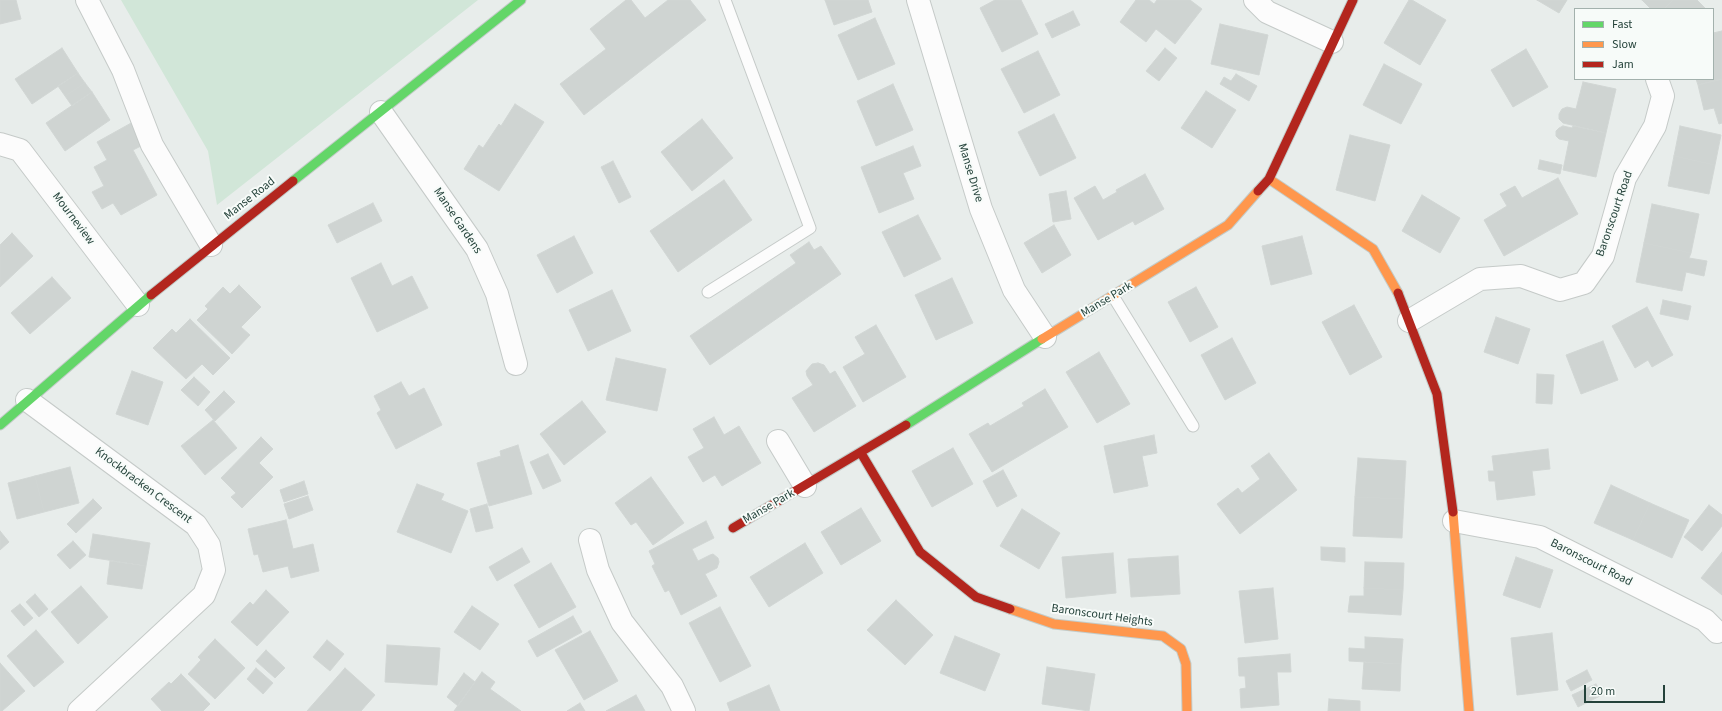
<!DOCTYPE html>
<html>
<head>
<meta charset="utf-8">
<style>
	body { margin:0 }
	#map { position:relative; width:1722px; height:711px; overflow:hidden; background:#e8edeb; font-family:"Source Sans 3",sans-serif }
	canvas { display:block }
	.legend { position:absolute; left:1574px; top:8px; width:140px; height:72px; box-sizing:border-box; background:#f7fbf9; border:1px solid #a3b1ad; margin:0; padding:5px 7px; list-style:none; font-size:12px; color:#24423a }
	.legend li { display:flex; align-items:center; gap:8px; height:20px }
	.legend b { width:20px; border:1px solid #a3b1ad }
	.scale { position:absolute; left:1584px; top:685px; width:81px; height:18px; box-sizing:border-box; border:2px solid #24423a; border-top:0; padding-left:5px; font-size:12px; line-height:14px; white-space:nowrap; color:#24423a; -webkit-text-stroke:3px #f7fbf9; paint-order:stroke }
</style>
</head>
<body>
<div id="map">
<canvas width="1722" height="711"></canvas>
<ul class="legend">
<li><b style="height:5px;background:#63d668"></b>Fast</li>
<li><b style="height:5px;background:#ff974d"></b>Slow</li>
<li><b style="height:5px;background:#b3261e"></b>Jam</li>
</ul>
<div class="scale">20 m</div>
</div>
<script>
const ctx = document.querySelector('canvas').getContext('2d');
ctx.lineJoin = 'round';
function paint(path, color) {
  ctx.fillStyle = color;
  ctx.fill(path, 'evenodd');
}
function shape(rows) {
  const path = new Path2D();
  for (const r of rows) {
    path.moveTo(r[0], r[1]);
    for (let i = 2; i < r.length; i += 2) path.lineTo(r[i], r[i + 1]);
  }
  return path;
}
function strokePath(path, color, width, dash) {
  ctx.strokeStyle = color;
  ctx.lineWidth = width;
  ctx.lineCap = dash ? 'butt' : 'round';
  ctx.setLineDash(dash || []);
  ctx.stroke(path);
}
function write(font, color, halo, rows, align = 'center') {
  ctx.font = font + ' "Source Sans 3",sans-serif';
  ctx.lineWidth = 4;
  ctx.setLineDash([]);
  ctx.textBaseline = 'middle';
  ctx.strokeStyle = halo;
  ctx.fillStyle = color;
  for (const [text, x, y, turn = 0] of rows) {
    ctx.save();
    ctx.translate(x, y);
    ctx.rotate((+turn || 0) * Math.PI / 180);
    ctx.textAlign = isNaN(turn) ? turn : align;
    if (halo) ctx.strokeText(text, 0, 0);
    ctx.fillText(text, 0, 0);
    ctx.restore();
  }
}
const green = shape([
	[121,0,478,0,217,205,208,151]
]);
const building = shape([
	[0,0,16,0,21,19,0,24,0,0],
	[626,0,631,0,645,18,668,0,690,0,706,20,584,115,560,84,606,49,590,29,626,0],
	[825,0,868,0,872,12,834,25,825,0],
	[995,0,1021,0,1038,34,1002,52,980,8,995,0],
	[1136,0,1149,0,1154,4,1157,0,1190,0,1202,9,1175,44,1156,29,1146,42,1120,22,1136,0],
	[1409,0,1412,0,1446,20,1420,65,1384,43,1409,0],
	[1537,0,1567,0,1559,13,1537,0],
	[1642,0,1673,0,1664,9,1651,9,1642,0],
	[1673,0,1697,0,1706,9,1664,9,1673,0],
	[1073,11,1080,25,1052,38,1045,24,1073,11],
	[875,18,895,64,858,80,838,35,875,18],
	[1220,24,1268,35,1259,75,1211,64,1220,24],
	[1722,31,1722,79,1698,85,1696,79,1713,79,1713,33,1722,31],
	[62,48,78,73,32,104,15,79,62,48],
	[1165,48,1177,58,1159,81,1146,71,1165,48],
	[1526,49,1548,87,1513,107,1491,70,1526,49],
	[1038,51,1060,95,1024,113,1001,69,1038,51],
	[1384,64,1422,84,1401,124,1363,105,1384,64],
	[78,73,85,83,65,96,58,86,78,73],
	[1236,74,1257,86,1249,101,1220,84,1224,77,1231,81,1236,74],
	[1722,79,1722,123,1719,124,1714,108,1704,110,1698,85,1722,79],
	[1583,82,1616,89,1606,133,1563,123,1559,119,1559,114,1562,109,1567,107,1576,109,1583,82],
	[85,83,92,92,72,106,65,96,85,83],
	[893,84,913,130,876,146,857,101,893,84],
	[1206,91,1236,110,1212,148,1181,128,1206,91],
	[92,92,110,120,65,151,46,123,92,92],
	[515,104,544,122,499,191,464,169,479,145,483,148,499,124,501,126,515,104],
	[1054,114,1076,158,1040,176,1018,132,1054,114],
	[702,119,733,158,692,191,661,152,702,119],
	[133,122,145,144,133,150,157,195,121,215,113,203,102,209,92,192,104,186,94,167,107,160,97,142,133,122],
	[1563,126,1572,128,1573,126,1606,133,1596,177,1563,170,1569,141,1559,139,1556,136,1556,131,1559,128,1563,126],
	[1680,126,1721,135,1715,165,1674,156,1680,126],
	[1350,135,1390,145,1375,201,1336,190,1350,135],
	[913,146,921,166,903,173,914,199,879,213,861,167,913,146],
	[1674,156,1715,165,1709,194,1668,186,1674,156],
	[1540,160,1562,165,1560,174,1538,169,1540,160],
	[613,161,631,197,619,203,601,167,613,161],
	[1145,174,1164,209,1135,225,1133,221,1098,240,1074,198,1095,186,1103,200,1117,192,1116,190,1145,174],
	[1558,178,1578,214,1504,256,1484,220,1507,206,1500,194,1515,186,1522,198,1558,178],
	[724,180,752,220,678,272,650,231,724,180],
	[1066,191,1071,219,1053,222,1049,194,1066,191],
	[1422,195,1460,218,1440,253,1402,231,1422,195],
	[373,203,382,221,337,243,328,225,373,203],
	[1652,204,1699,214,1691,253,1644,243,1652,204],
	[918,215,941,259,904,277,882,232,918,215],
	[1054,225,1071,255,1042,273,1024,243,1054,225],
	[12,233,33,256,0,287,0,245,12,233],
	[574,236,593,273,557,293,537,255,574,236],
	[1302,236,1312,274,1271,285,1262,246,1302,236],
	[809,242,814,250,821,246,841,274,710,365,690,336,796,263,790,255,809,242],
	[1644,243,1691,253,1689,258,1707,261,1704,276,1686,272,1682,291,1636,282,1644,243],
	[381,263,392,286,412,276,428,308,377,332,351,278,381,263],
	[52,277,71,298,30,334,11,313,52,277],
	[952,278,973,323,936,340,915,295,952,278],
	[239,285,261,307,241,327,250,335,232,354,197,320,208,309,205,306,223,287,230,294,239,285],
	[1196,287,1218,327,1190,342,1168,302,1196,287],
	[612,290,631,331,588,351,569,310,612,290],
	[1663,300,1691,306,1688,320,1660,314,1663,300],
	[1354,305,1382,357,1350,375,1322,322,1354,305],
	[1647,307,1673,355,1652,367,1648,360,1635,368,1612,326,1647,307],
	[1496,317,1530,329,1518,364,1484,352,1496,317],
	[190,319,230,358,213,375,202,364,186,379,153,348,172,329,176,333,190,319],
	[876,325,906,377,863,402,843,367,865,354,855,337,876,325],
	[1232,338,1256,383,1225,400,1201,355,1232,338],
	[1603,341,1618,380,1581,394,1566,355,1603,341],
	[1099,352,1130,404,1097,423,1066,372,1099,352],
	[616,358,666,369,657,411,606,400,616,358],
	[818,363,824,365,830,374,835,371,856,406,814,432,792,398,813,385,807,376,806,371,812,364,818,363],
	[132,371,163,382,148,425,116,414,132,371],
	[1537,374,1554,375,1552,404,1536,403,1537,374],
	[194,377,210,392,198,406,181,390,194,377],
	[401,382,409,396,424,388,442,425,396,449,377,413,381,410,374,396,401,382],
	[1045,389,1068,427,992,472,969,434,988,423,990,426,1024,406,1022,403,1045,389],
	[224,391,235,402,215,421,205,410,224,391],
	[582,401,606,432,564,465,540,434,582,401],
	[714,417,724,435,739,426,761,463,722,486,715,475,703,482,688,457,704,448,693,429,714,417],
	[213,420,237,448,205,475,181,446,213,420],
	[1154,435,1157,453,1142,456,1148,486,1114,493,1104,446,1154,435],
	[261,437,273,449,259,463,273,477,242,508,231,497,236,493,221,478,261,437],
	[518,445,532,494,489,506,477,463,501,456,500,451,518,445],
	[953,448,973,484,932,507,912,471,953,448],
	[1548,449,1550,469,1532,471,1535,495,1497,500,1495,481,1489,481,1488,471,1494,471,1492,456,1548,449],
	[1269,453,1297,490,1240,534,1217,504,1238,488,1242,493,1260,479,1251,466,1269,453],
	[548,454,561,481,543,489,530,462,548,454],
	[1358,458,1406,461,1404,499,1355,497,1358,458],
	[70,467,79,503,44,512,35,476,70,467],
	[1003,470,1017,496,997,507,983,481,1003,470],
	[35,476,44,512,17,519,8,483,35,476],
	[651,477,684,523,653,545,636,522,631,525,615,503,651,477],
	[304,481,308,494,284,502,280,490,304,481],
	[417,484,444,494,441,500,468,511,451,553,397,532,417,484],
	[1611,485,1650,503,1633,540,1594,523,1611,485],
	[308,496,313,510,289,519,284,504,308,496],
	[1355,497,1404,499,1402,538,1353,536,1355,497],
	[93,499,102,508,76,533,67,524,93,499],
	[1650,503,1689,520,1672,558,1633,540,1650,503],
	[487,504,493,528,476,532,470,509,487,504],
	[1709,505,1722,515,1722,526,1702,551,1684,537,1709,505],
	[861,508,881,541,841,565,821,532,861,508],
	[1022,509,1060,533,1039,569,1000,546,1022,509],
	[286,520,293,549,313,544,319,571,291,578,288,566,263,572,258,554,254,555,248,529,286,520],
	[706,521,714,538,692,549,698,561,710,555,713,554,718,558,719,562,717,568,705,574,717,596,681,615,669,590,665,592,652,566,655,564,649,551,706,521],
	[0,531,9,542,0,550,0,531],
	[93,534,150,543,146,566,89,557,93,534],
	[73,541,86,555,70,569,57,555,73,541],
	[805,543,823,573,769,607,750,577,805,543],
	[1321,547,1345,548,1345,562,1321,560,1321,547],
	[522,548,530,562,497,581,489,567,522,548],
	[1722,552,1722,595,1701,578,1722,552],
	[1113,553,1116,593,1066,598,1062,557,1113,553],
	[1178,556,1180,594,1131,597,1128,559,1178,556],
	[1516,557,1553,570,1540,608,1503,595,1516,557],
	[110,561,146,566,142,589,107,584,110,561],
	[1365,562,1404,563,1403,590,1364,588,1365,562],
	[551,563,576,607,539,628,514,585,551,563],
	[81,586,108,617,78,644,51,612,81,586],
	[1273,588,1278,639,1245,643,1239,591,1273,588],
	[1364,588,1403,590,1401,615,1348,612,1350,596,1364,596,1364,588],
	[266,590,289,612,257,646,231,622,250,602,253,605,266,590],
	[35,594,48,609,39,617,26,602,35,594],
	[896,600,933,635,905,665,867,630,896,600],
	[20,604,33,618,24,626,11,611,20,604],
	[472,606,499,624,480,650,454,632,472,606],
	[720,607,751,666,720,682,689,623,720,607],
	[573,616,582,632,537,657,528,641,573,616],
	[36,630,64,662,34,687,7,656,36,630],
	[590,631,618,681,584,700,555,650,590,631],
	[1552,633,1558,690,1517,695,1511,638,1552,633],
	[955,636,1000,654,985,691,940,673,955,636],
	[1365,637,1403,639,1401,664,1349,661,1349,648,1365,649,1365,637],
	[215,639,245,668,215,699,188,674,201,660,198,657,215,639],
	[327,640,344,654,330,671,313,657,327,640],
	[387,645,440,648,437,685,385,682,387,645],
	[266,650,285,668,275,678,256,661,266,650],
	[1290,654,1291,672,1277,672,1279,705,1241,708,1240,689,1246,688,1245,676,1239,676,1238,658,1290,654],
	[1364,662,1401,664,1400,691,1362,689,1364,662],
	[0,663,25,691,2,711,0,711,0,663],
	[1047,667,1095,674,1089,711,1042,704,1047,667],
	[256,668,273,683,263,694,247,679,256,668],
	[345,668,375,695,361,711,307,711,345,668],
	[1587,670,1592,680,1571,691,1566,681,1587,670],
	[482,672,495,682,490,689,521,711,454,711,482,672],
	[464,673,475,682,458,706,447,697,464,673],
	[181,674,210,704,203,711,162,711,151,699,169,682,171,684,181,674],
	[1596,684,1602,695,1578,707,1572,695,1596,684],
	[769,685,780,711,730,711,727,703,769,685],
	[636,695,645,711,606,711,636,695],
	[1329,699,1360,701,1360,711,1328,711,1329,699],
	[580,703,585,711,567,711,580,703]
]);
const lane = shape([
	[708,292,810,228,725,0],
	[1113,296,1193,426]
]);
const street = shape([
	[87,0,123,70,152,145,211,245],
	[918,0,981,209,1014,290,1045,337],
	[1255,0,1267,12,1332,42],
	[381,112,477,249,497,294,516,364],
	[0,144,20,150,138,305],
	[1409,321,1480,279,1521,276,1560,290,1584,283,1603,256,1625,178,1655,126,1663,96,1657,79],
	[27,400,196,525,209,545,214,570,204,595,79,711],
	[778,441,805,486],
	[1454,521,1540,537,1705,620,1717,632],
	[590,540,598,570,622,622,672,686,684,711]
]);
const fast = shape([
	[293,181,521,0],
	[0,425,151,295],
	[906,425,1042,339]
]);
const slow = shape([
	[1269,179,1373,249,1398,293],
	[1042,339,1228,225,1258,191],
	[1453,512,1469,711],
	[1010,609,1054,624,1163,636,1181,649,1186,664,1187,711]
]);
const jam = shape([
	[1258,191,1269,179,1353,0],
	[1398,293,1437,394,1453,512],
	[151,295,293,181],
	[861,453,920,552,976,597,1010,609],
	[733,528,906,425]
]);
const streetNames = [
	["Manse Drive",970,173,73],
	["Manse Road",250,199,-38],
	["Baronscourt Road",1615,214,-71],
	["Mourneview",73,219,53],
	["Manse Gardens",457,221,56],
	["Manse Park",1107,300,-31],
	["Knockbracken Crescent",143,486,37],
	["Manse Park",769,507,-30],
	["Baronscourt Road",1591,563,27],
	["Baronscourt Heights",1102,616,8]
];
paint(green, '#d1e6d8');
paint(building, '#cfd4d2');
strokePath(building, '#d1d6d4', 1);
strokePath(lane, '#c5cac8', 13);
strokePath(street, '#c5cac8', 24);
strokePath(fast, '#c3cbc8', 11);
strokePath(slow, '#c3cbc8', 11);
strokePath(jam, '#c3cbc8', 11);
strokePath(lane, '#fcfcfc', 11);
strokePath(street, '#fcfcfc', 22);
strokePath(fast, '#63d668', 9);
strokePath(slow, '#ff974d', 9);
strokePath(jam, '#b3261e', 9);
write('12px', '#24423a', '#f7fbf9', streetNames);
</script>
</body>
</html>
